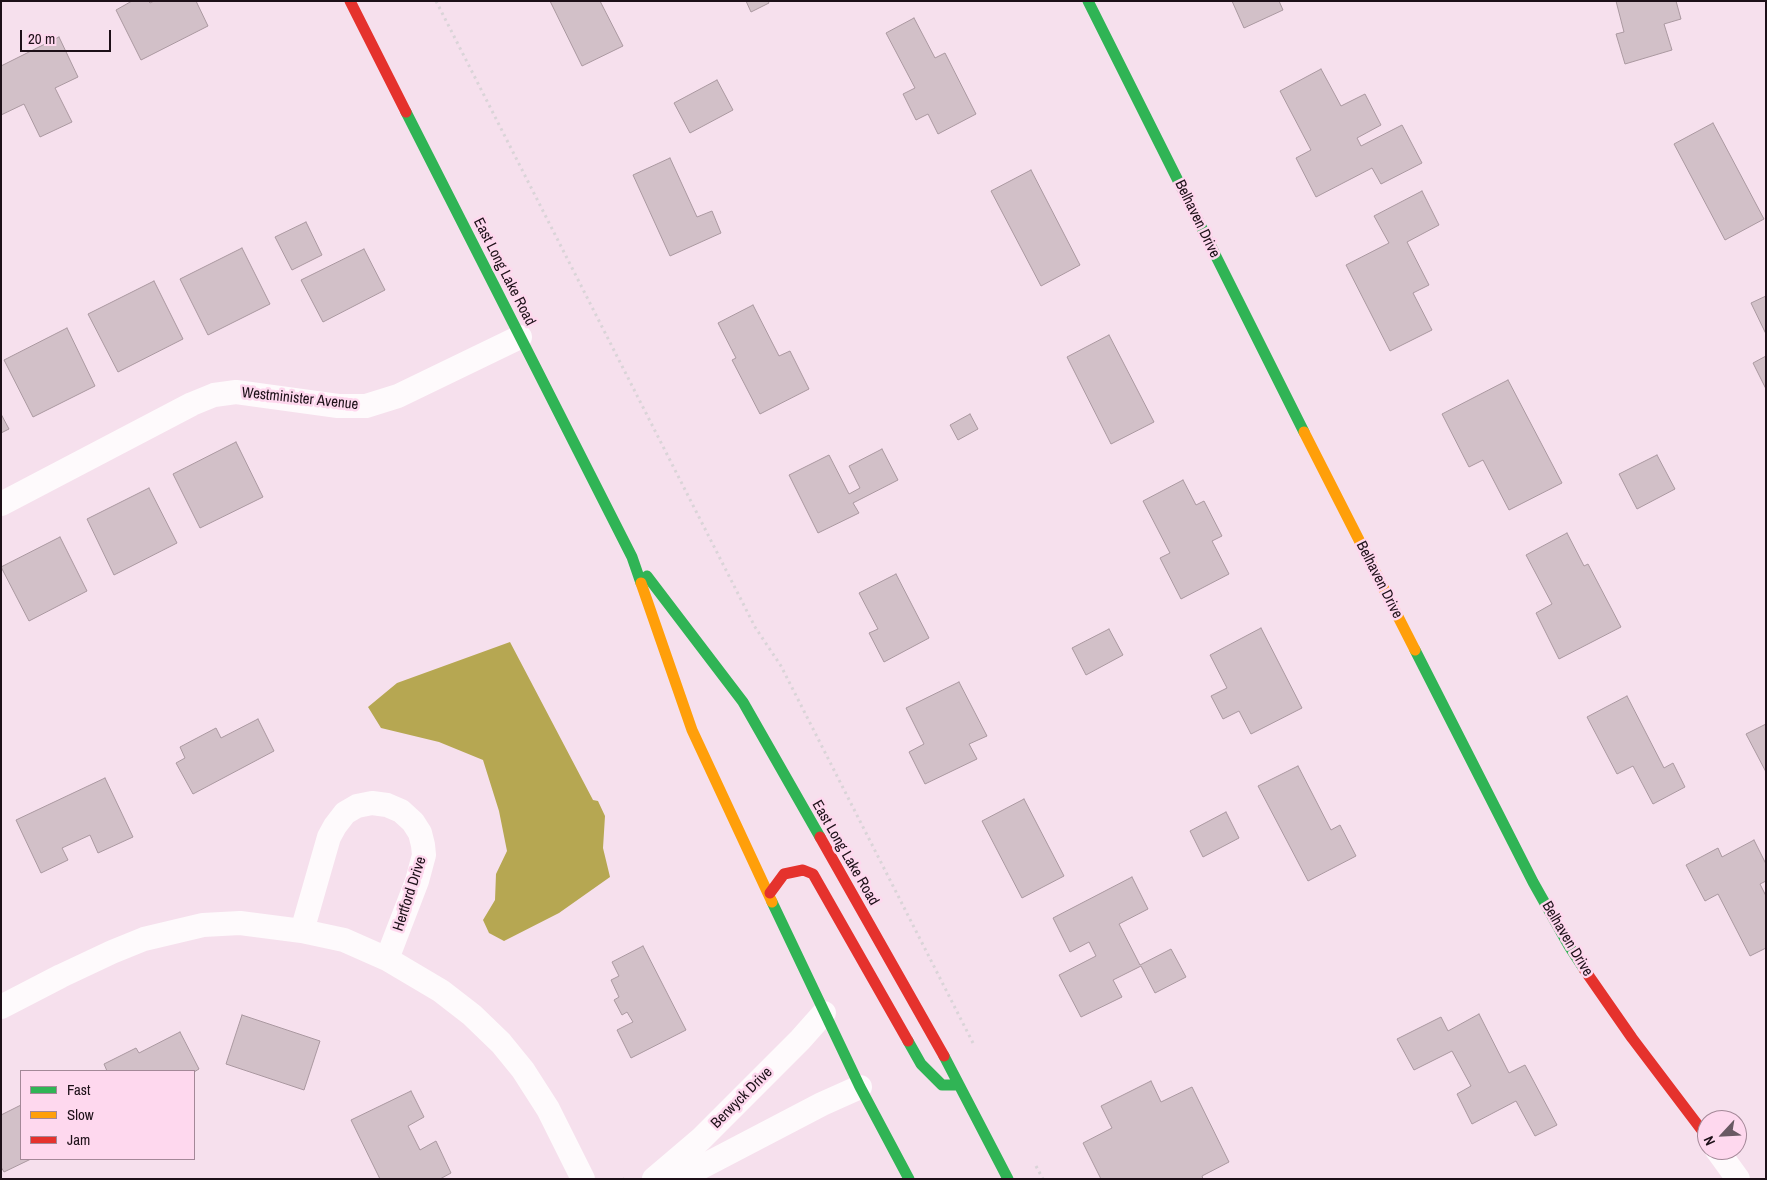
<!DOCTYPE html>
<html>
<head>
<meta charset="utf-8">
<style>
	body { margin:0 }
	#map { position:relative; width:1767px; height:1180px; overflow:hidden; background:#f6e0ed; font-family:"Archivo Narrow",sans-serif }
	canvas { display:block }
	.frame { position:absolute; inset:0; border:2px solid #1d1018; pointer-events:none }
	.legend { position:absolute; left:20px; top:1070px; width:175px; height:90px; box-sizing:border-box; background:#fed8ee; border:1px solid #a48898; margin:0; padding:6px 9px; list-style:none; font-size:15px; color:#1d1018 }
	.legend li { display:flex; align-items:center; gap:10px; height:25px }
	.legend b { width:25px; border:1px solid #a48898 }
	.north { position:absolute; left:1697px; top:1110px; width:50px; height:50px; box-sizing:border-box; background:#fed8ee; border:1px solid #a48898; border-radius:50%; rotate:245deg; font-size:14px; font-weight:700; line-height:20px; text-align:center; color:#1d1018 }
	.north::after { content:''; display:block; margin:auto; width:18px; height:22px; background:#695963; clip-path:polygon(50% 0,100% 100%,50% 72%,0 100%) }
	.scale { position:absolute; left:20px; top:30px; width:91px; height:22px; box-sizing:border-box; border:2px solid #1d1018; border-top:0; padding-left:6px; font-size:15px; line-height:18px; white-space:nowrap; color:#1d1018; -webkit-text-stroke:4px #fed8ee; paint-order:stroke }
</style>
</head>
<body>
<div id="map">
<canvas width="1767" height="1180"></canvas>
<div class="frame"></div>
<ul class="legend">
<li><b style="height:6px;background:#30b455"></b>Fast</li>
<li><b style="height:6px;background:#ff9f0a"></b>Slow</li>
<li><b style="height:6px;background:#e5322d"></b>Jam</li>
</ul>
<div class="north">N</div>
<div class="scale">20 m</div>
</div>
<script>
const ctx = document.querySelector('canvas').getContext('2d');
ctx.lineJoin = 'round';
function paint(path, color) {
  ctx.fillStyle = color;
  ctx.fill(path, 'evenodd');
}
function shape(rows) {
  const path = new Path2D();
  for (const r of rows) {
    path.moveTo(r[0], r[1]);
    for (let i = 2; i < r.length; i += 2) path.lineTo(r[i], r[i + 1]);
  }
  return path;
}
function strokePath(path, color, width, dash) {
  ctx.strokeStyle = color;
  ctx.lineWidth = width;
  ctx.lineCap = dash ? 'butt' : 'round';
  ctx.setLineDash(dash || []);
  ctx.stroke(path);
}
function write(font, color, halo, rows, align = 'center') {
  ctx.font = font + ' "Archivo Narrow",sans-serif';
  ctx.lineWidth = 5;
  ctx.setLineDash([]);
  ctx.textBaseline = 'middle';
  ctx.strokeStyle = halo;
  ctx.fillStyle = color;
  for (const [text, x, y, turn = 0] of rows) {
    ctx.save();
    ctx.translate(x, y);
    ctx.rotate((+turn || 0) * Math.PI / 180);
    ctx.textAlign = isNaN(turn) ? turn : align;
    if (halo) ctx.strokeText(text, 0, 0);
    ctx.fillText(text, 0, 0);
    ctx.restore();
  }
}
const water = shape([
	[510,642,593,800,598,801,605,816,603,848,610,877,559,913,504,941,489,933,483,920,495,900,496,874,507,851,499,811,483,760,439,742,381,728,368,707,397,683]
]);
const building = shape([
	[132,1,148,1,150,3,154,1,196,1,208,26,141,60,116,10,132,1],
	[550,1,600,1,623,46,582,66,550,1],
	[746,1,768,1,769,3,751,12,746,1],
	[1232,1,1279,1,1283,10,1244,28,1232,1],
	[1616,1,1676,1,1681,19,1664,24,1672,50,1625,64,1616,34,1624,32,1616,1],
	[914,18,935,58,945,53,976,114,938,134,928,114,916,120,903,94,915,88,886,33,914,18],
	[59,37,78,77,55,88,72,122,40,137,24,104,1,115,1,66,59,37],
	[1321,69,1341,106,1365,94,1381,125,1357,138,1361,146,1402,125,1422,163,1381,184,1372,168,1316,197,1296,158,1311,150,1280,91,1321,69],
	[717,80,733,110,690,133,674,103,717,80],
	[1713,123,1764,219,1725,240,1674,144,1713,123],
	[670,158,697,217,712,211,721,233,670,256,633,175,670,158],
	[1031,170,1080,265,1041,286,991,191,1031,170],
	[1422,191,1439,225,1407,242,1429,285,1413,293,1432,330,1390,351,1346,265,1389,243,1374,216,1422,191],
	[306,222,322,255,292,270,275,237,306,222],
	[242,248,270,304,208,335,180,279,242,248],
	[364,249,385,290,323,322,301,280,364,249],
	[154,281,183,339,118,372,88,314,154,281],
	[1766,296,1766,334,1751,303,1766,296],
	[753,305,779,356,790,351,809,389,760,414,732,360,736,358,718,323,753,305],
	[67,328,95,386,33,417,4,360,67,328],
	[1109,335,1154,422,1111,444,1067,357,1109,335],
	[1766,356,1766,389,1753,363,1766,356],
	[1508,380,1562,483,1509,510,1483,460,1469,467,1442,414,1508,380],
	[1,414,9,429,1,433,1,414],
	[970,414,978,429,958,440,950,425,970,414],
	[236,442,263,497,200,528,173,474,236,442],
	[882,449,898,480,853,503,859,513,818,533,789,475,829,455,849,494,860,488,849,466,882,449],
	[1657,455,1675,489,1637,509,1619,474,1657,455],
	[1183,480,1196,505,1204,501,1222,536,1212,541,1229,574,1181,599,1160,558,1170,553,1143,501,1183,480],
	[149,488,177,543,114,575,87,519,149,488],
	[1567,533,1584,566,1588,564,1621,627,1559,659,1536,613,1552,604,1526,555,1567,533],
	[60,537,87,591,29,621,1,567,60,537],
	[896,574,929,638,884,662,869,633,878,629,859,593,896,574],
	[1261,628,1302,708,1251,734,1239,711,1223,719,1211,696,1227,688,1210,655,1261,628],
	[1109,629,1123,655,1086,675,1072,648,1109,629],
	[959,682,987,736,969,744,977,759,925,784,909,752,924,744,906,708,959,682],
	[1627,696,1664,768,1673,763,1685,787,1653,804,1633,766,1617,774,1587,717,1627,696],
	[258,719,274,751,193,794,176,763,185,758,180,747,216,728,221,738,258,719],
	[1766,724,1766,772,1746,734,1766,724],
	[1298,766,1331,830,1340,825,1356,856,1308,881,1258,786,1298,766],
	[105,778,133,837,98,853,90,835,62,848,68,860,41,873,16,820,105,778],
	[1024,799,1064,876,1022,898,982,821,1024,799],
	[1226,812,1239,838,1203,857,1190,831,1226,812],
	[1754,840,1766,864,1766,881,1760,884,1766,896,1766,948,1750,956,1718,894,1705,901,1686,865,1718,848,1722,857,1754,840],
	[1132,877,1148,909,1119,924,1140,965,1171,949,1186,977,1155,993,1141,966,1113,980,1122,997,1081,1017,1059,975,1096,956,1089,942,1070,952,1053,918,1132,877],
	[643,946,686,1030,631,1058,617,1030,633,1022,627,1012,622,1015,614,1000,619,997,611,980,619,976,612,962,643,946],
	[1479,1014,1509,1073,1525,1065,1557,1125,1535,1136,1516,1101,1472,1124,1457,1094,1471,1086,1452,1051,1414,1070,1397,1039,1441,1017,1448,1031,1479,1014],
	[242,1015,320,1041,304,1090,226,1064,242,1015],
	[180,1032,199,1069,194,1072,107,1071,104,1064,136,1048,139,1053,180,1032],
	[1151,1081,1161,1102,1192,1087,1229,1162,1202,1176,1203,1179,1101,1179,1083,1143,1112,1128,1101,1106,1151,1081],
	[411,1091,424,1117,408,1126,420,1150,436,1141,451,1173,440,1179,380,1179,351,1120,411,1091],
	[21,1105,21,1159,31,1159,4,1172,1,1167,1,1115,21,1105]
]);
const path = shape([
	[436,1,755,627,781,666,973,1043],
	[1036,1166,1043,1179],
	[623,1179,624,1179]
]);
const street = shape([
	[1,504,192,404,214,395,236,392,338,406,366,406,398,396,520,337],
	[302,931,329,837,335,826,345,813,357,806,372,803,387,805,401,811,413,822,420,833,423,845,424,855,417,881,387,959],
	[1,1007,61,976,112,952,144,939,203,925,240,923,302,931,344,940,387,959,441,991,472,1015,501,1043,523,1070,548,1109,583,1179],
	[1717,1150,1738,1179],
	[654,1179,701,1139,800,1040,824,1013],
	[676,1179,692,1172,822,1104,860,1087]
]);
const fast = shape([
	[1088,1,1304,432],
	[406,112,632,557,641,583],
	[647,576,743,702,820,837],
	[1415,650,1533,882,1569,946,1584,969],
	[772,902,860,1087,909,1179],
	[908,1041,921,1064,942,1085,959,1085],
	[944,1056,1008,1179]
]);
const slow = shape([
	[1304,432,1415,650],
	[641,583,692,730,772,902]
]);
const jam = shape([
	[350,1,406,112],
	[820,837,944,1056],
	[770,893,784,874,803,870,813,874,908,1041],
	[1584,969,1632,1038,1707,1137]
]);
const streetNames = [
	["Belhaven Drive",1197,219,64],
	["East Long Lake Road",504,272,63],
	["Westminister Avenue",300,399,6],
	["Belhaven Drive",1379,580,63],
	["East Long Lake Road",845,853,60],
	["Hertford Drive",410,894,-72],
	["Belhaven Drive",1567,939,59],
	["Berwyck Drive",742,1098,-45]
];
paint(water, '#b6a752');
paint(building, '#d2c0c8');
strokePath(building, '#aa98a0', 1);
strokePath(path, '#dad4d8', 3, [2.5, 4]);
strokePath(street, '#fefafc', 24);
strokePath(fast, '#30b455', 11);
strokePath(slow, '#ff9f0a', 11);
strokePath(jam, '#e5322d', 11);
write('15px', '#1d1018', '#fed8ee', streetNames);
</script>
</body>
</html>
